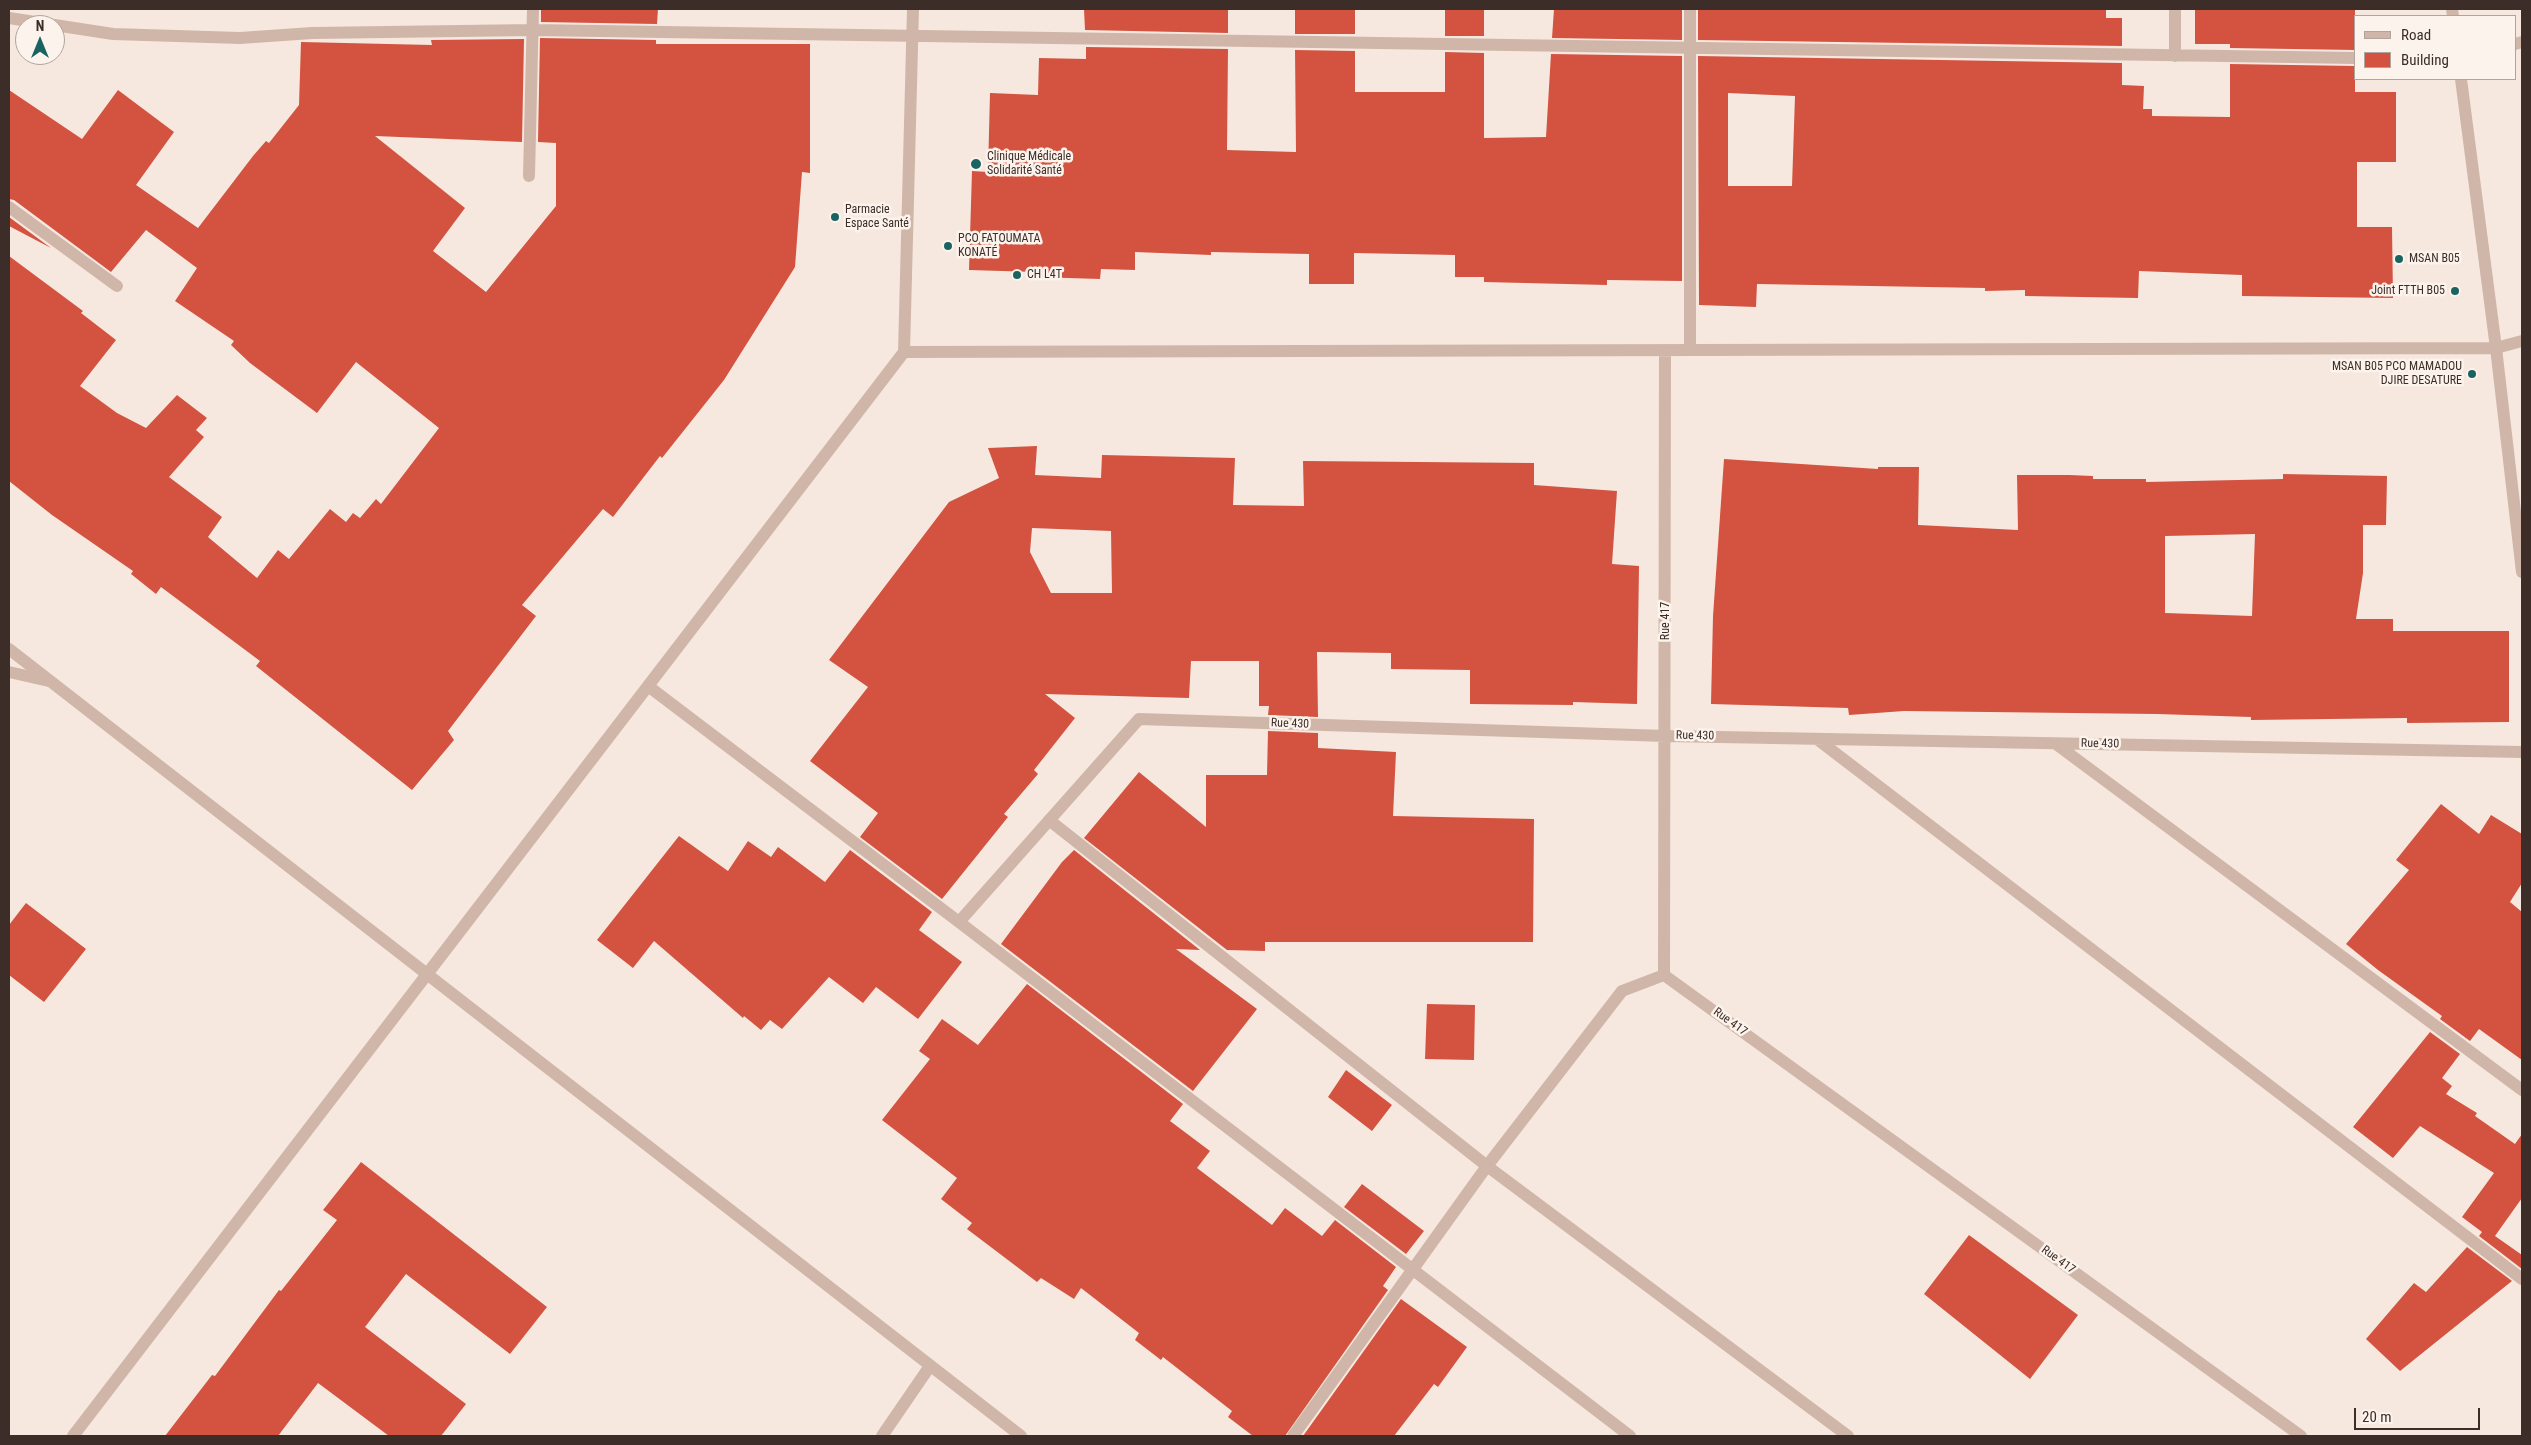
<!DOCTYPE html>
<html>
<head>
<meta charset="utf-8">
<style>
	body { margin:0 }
	#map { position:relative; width:2531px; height:1445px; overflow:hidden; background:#f6e8df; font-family:"Roboto Condensed",sans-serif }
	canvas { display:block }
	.frame { position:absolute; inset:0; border:10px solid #3c2d29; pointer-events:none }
	.legend { position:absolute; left:2354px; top:15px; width:162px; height:65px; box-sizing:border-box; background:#fcf3ec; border:1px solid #afa49e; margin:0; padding:6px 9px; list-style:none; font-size:15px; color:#3c2d29 }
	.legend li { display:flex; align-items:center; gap:10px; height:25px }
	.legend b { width:25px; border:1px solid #afa49e }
	.north { position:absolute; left:15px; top:15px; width:50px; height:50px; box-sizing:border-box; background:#fcf3ec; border:1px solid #afa49e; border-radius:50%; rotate:0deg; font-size:14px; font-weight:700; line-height:20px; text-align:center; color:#3c2d29 }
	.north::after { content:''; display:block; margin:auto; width:18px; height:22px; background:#196360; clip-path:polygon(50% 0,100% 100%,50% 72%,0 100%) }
	.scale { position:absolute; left:2354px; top:1408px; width:126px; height:22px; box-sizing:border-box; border:2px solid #3c2d29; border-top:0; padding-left:6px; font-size:15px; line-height:18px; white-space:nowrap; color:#3c2d29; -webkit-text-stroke:4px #fcf3ec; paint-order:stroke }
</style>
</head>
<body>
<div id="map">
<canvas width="2531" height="1445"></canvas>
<div class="frame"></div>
<ul class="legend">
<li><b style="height:6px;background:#d0b6a9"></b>Road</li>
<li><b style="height:14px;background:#d35340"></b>Building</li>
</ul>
<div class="north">N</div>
<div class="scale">20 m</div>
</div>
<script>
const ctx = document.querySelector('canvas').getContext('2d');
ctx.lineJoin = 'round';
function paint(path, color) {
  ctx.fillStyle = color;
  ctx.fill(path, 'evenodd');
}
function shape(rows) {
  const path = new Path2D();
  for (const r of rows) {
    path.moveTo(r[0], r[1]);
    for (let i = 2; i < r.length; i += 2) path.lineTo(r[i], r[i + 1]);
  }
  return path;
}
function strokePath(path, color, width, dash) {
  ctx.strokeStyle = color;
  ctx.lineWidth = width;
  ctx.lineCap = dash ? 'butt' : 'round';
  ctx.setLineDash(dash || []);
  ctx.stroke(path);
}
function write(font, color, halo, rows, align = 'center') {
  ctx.font = font + ' "Roboto Condensed",sans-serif';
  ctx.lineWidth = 5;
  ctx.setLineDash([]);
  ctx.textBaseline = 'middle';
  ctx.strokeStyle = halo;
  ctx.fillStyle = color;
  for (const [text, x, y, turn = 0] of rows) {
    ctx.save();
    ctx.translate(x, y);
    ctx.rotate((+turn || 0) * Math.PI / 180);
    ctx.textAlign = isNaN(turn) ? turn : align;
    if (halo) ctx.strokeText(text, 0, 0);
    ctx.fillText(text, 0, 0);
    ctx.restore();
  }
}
const building = shape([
	[541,9,658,9,657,24,541,22],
	[1084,9,1228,9,1228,33,1085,30],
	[1295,9,1355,9,1355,34,1295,34],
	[1445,9,1484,9,1484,36,1445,36],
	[1554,9,1682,9,1682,40,1552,38],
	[1698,9,2106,9,2106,18,2122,18,2122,46,1698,40],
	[2195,9,2355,9,2355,50,2230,48,2230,44,2195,44],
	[540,38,656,40,656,44,810,44,810,173,802,172,795,267,724,380,662,458,660,456,613,517,603,509,522,605,536,616,448,731,454,740,412,790,256,666,260,661,161,587,156,594,131,574,133,571,52,515,9,481,9,256,83,311,81,313,116,340,80,386,117,413,146,428,177,395,207,418,196,430,204,437,169,477,222,517,208,537,257,578,278,550,289,559,330,509,346,522,353,513,360,518,376,499,381,504,439,428,356,362,317,413,250,363,231,345,234,341,175,301,197,268,146,230,111,272,14,200,9,199,9,90,82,139,118,90,174,132,136,185,198,228,253,156,266,141,269,143,299,105,301,42,432,45,431,40,524,39,522,142,375,136,465,208,433,251,486,292,556,206,556,143,538,142],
	[1086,47,1228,49,1227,150,1296,152,1295,50,1355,51,1355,92,1445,92,1445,52,1484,53,1484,138,1546,137,1551,54,1682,56,1682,281,1607,280,1607,285,1484,282,1484,277,1455,277,1455,255,1354,253,1354,284,1309,284,1309,254,1211,252,1211,255,1135,252,1135,270,1101,269,1100,279,1036,277,1036,272,969,270,972,171,988,172,990,93,1038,95,1039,58,1086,59],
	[1698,56,2122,63,2122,85,2144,86,2143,109,2152,109,2152,116,2230,117,2230,64,2355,66,2355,92,2396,92,2396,162,2357,162,2357,227,2392,227,2393,298,2242,296,2242,275,2139,271,2138,298,2025,296,2025,290,1985,291,1985,288,1757,284,1756,307,1699,305],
	[1728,93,1795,96,1792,186,1728,186],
	[9,217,51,248,9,226],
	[1037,446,1035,475,1101,478,1102,455,1235,458,1233,505,1304,506,1303,461,1534,463,1534,485,1617,491,1612,564,1639,566,1637,704,1573,702,1573,705,1470,704,1470,670,1391,669,1391,653,1317,652,1318,717,1268,715,1269,706,1259,706,1259,661,1191,661,1189,698,1045,694,1075,718,1034,770,1038,774,1004,814,1008,817,942,899,860,837,878,813,810,761,868,687,829,660,949,502,999,478,988,448],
	[1032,528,1111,531,1112,593,1051,593,1030,552],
	[1724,459,1878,469,1878,467,1919,467,1918,525,2018,530,2017,475,2069,475,2093,476,2093,479,2146,479,2146,482,2283,479,2283,474,2387,476,2386,525,2363,525,2363,573,2356,619,2393,619,2393,631,2509,631,2509,722,2407,723,2407,718,2251,720,2251,717,2157,714,1904,711,1849,715,1848,708,1711,704,1713,616],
	[2255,534,2252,616,2165,613,2165,536],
	[1268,731,1318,733,1318,748,1396,752,1393,816,1534,819,1533,942,1265,942,1265,951,1227,950,1084,838,1139,772,1206,827,1206,775,1267,775],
	[2441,804,2479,834,2491,815,2522,834,2522,883,2510,902,2522,912,2522,1060,2479,1029,2470,1041,2440,1019,2442,1016,2378,970,2346,944,2409,870,2396,860],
	[679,836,728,871,748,841,771,857,778,847,825,882,850,850,932,912,919,930,962,962,918,1019,876,987,863,1003,829,977,782,1029,770,1020,761,1030,744,1016,743,1018,654,941,633,968,597,940],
	[1074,850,1200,950,1176,949,1257,1009,1193,1091,1001,944,1062,862],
	[26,903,86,949,44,1002,9,975,9,925],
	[1027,984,1183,1104,1170,1121,1210,1151,1197,1168,1272,1225,1285,1208,1322,1236,1335,1220,1396,1267,1383,1286,1388,1290,1285,1436,1253,1436,1228,1417,1232,1411,1163,1357,1161,1360,1135,1340,1139,1333,1081,1288,1074,1299,1041,1278,1037,1282,967,1229,972,1223,941,1199,957,1178,882,1120,930,1059,919,1051,942,1019,978,1045],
	[1427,1004,1475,1005,1474,1060,1425,1059],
	[2430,1032,2460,1054,2442,1078,2452,1086,2446,1094,2477,1113,2475,1116,2515,1144,2522,1134,2522,1198,2495,1236,2522,1255,2522,1269,2479,1236,2482,1232,2462,1217,2494,1173,2420,1126,2393,1158,2353,1127],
	[1346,1070,1392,1105,1372,1131,1328,1097],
	[361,1162,547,1307,510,1354,406,1274,365,1327,466,1404,441,1436,389,1436,318,1383,278,1436,165,1436,212,1375,215,1376,279,1290,281,1291,337,1220,323,1210],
	[1362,1184,1424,1231,1406,1254,1344,1207],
	[1969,1235,2078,1315,2030,1379,1924,1294],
	[2467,1247,2512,1281,2400,1371,2366,1339,2414,1283,2426,1292],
	[1401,1299,1467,1347,1438,1387,1434,1384,1394,1436,1303,1436]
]);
const service = shape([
	[9,672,49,681],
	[882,1436,930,1366]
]);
const minor = shape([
	[1690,9,1690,350],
	[2175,9,2175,56],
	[2452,9,2453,16],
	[9,18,113,34,240,38,312,33,533,30,2355,58],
	[2515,44,2522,42],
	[2461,79,2496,348,2522,572],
	[529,176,533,9],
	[9,207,117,286],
	[1665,350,1664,975,2301,1436],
	[904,352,2496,348,2522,341],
	[648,686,959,922,1630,1436],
	[1817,739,2522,1279],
	[2056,744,2522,1090],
	[1049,820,1487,1166,1848,1436],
	[959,922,1139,719,1666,736,2522,752],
	[73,1436,904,352,913,9],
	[1293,1436,1487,1166,1622,991,1664,975]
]);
const tertiary = shape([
	[9,649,1021,1436]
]);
const markers = [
	[976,164,6,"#196360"],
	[835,217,5,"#196360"],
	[948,246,5,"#196360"],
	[2399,259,5,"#196360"],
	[1017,275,5,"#196360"],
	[2455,291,5,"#196360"],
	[2472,374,5,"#196360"]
];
const poiNames = [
	["Clinique Médicale",987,157],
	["Solidarité Santé",987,171],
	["Parmacie",845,210],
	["Espace Santé",845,224],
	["PCO FATOUMATA",958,239],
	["KONATÉ",958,253],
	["MSAN B05",2409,259],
	["CH L4T",1027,275],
	["Joint FTTH B05",2445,291,"right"],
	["MSAN B05 PCO MAMADOU",2462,367,"right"],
	["DJIRE DESATURE",2462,381,"right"]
];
const streetNames = [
	["Rue 417",1666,621,-90],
	["Rue 430",1290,724,2],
	["Rue 430",1695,736,1],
	["Rue 430",2100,744,1],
	["Rue 417",1730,1022,36],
	["Rue 417",2058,1260,36]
];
paint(building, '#d35340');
strokePath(service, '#d0b6a9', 12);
strokePath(minor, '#d0b6a9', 12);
strokePath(tertiary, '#d0b6a9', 12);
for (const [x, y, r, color] of markers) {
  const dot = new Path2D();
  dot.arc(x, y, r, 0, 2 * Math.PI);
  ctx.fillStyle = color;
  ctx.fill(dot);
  strokePath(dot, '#fcf3ec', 2);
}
write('12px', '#3c2d29', '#fcf3ec', poiNames, 'left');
write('12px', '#3c2d29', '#fcf3ec', streetNames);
</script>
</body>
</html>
